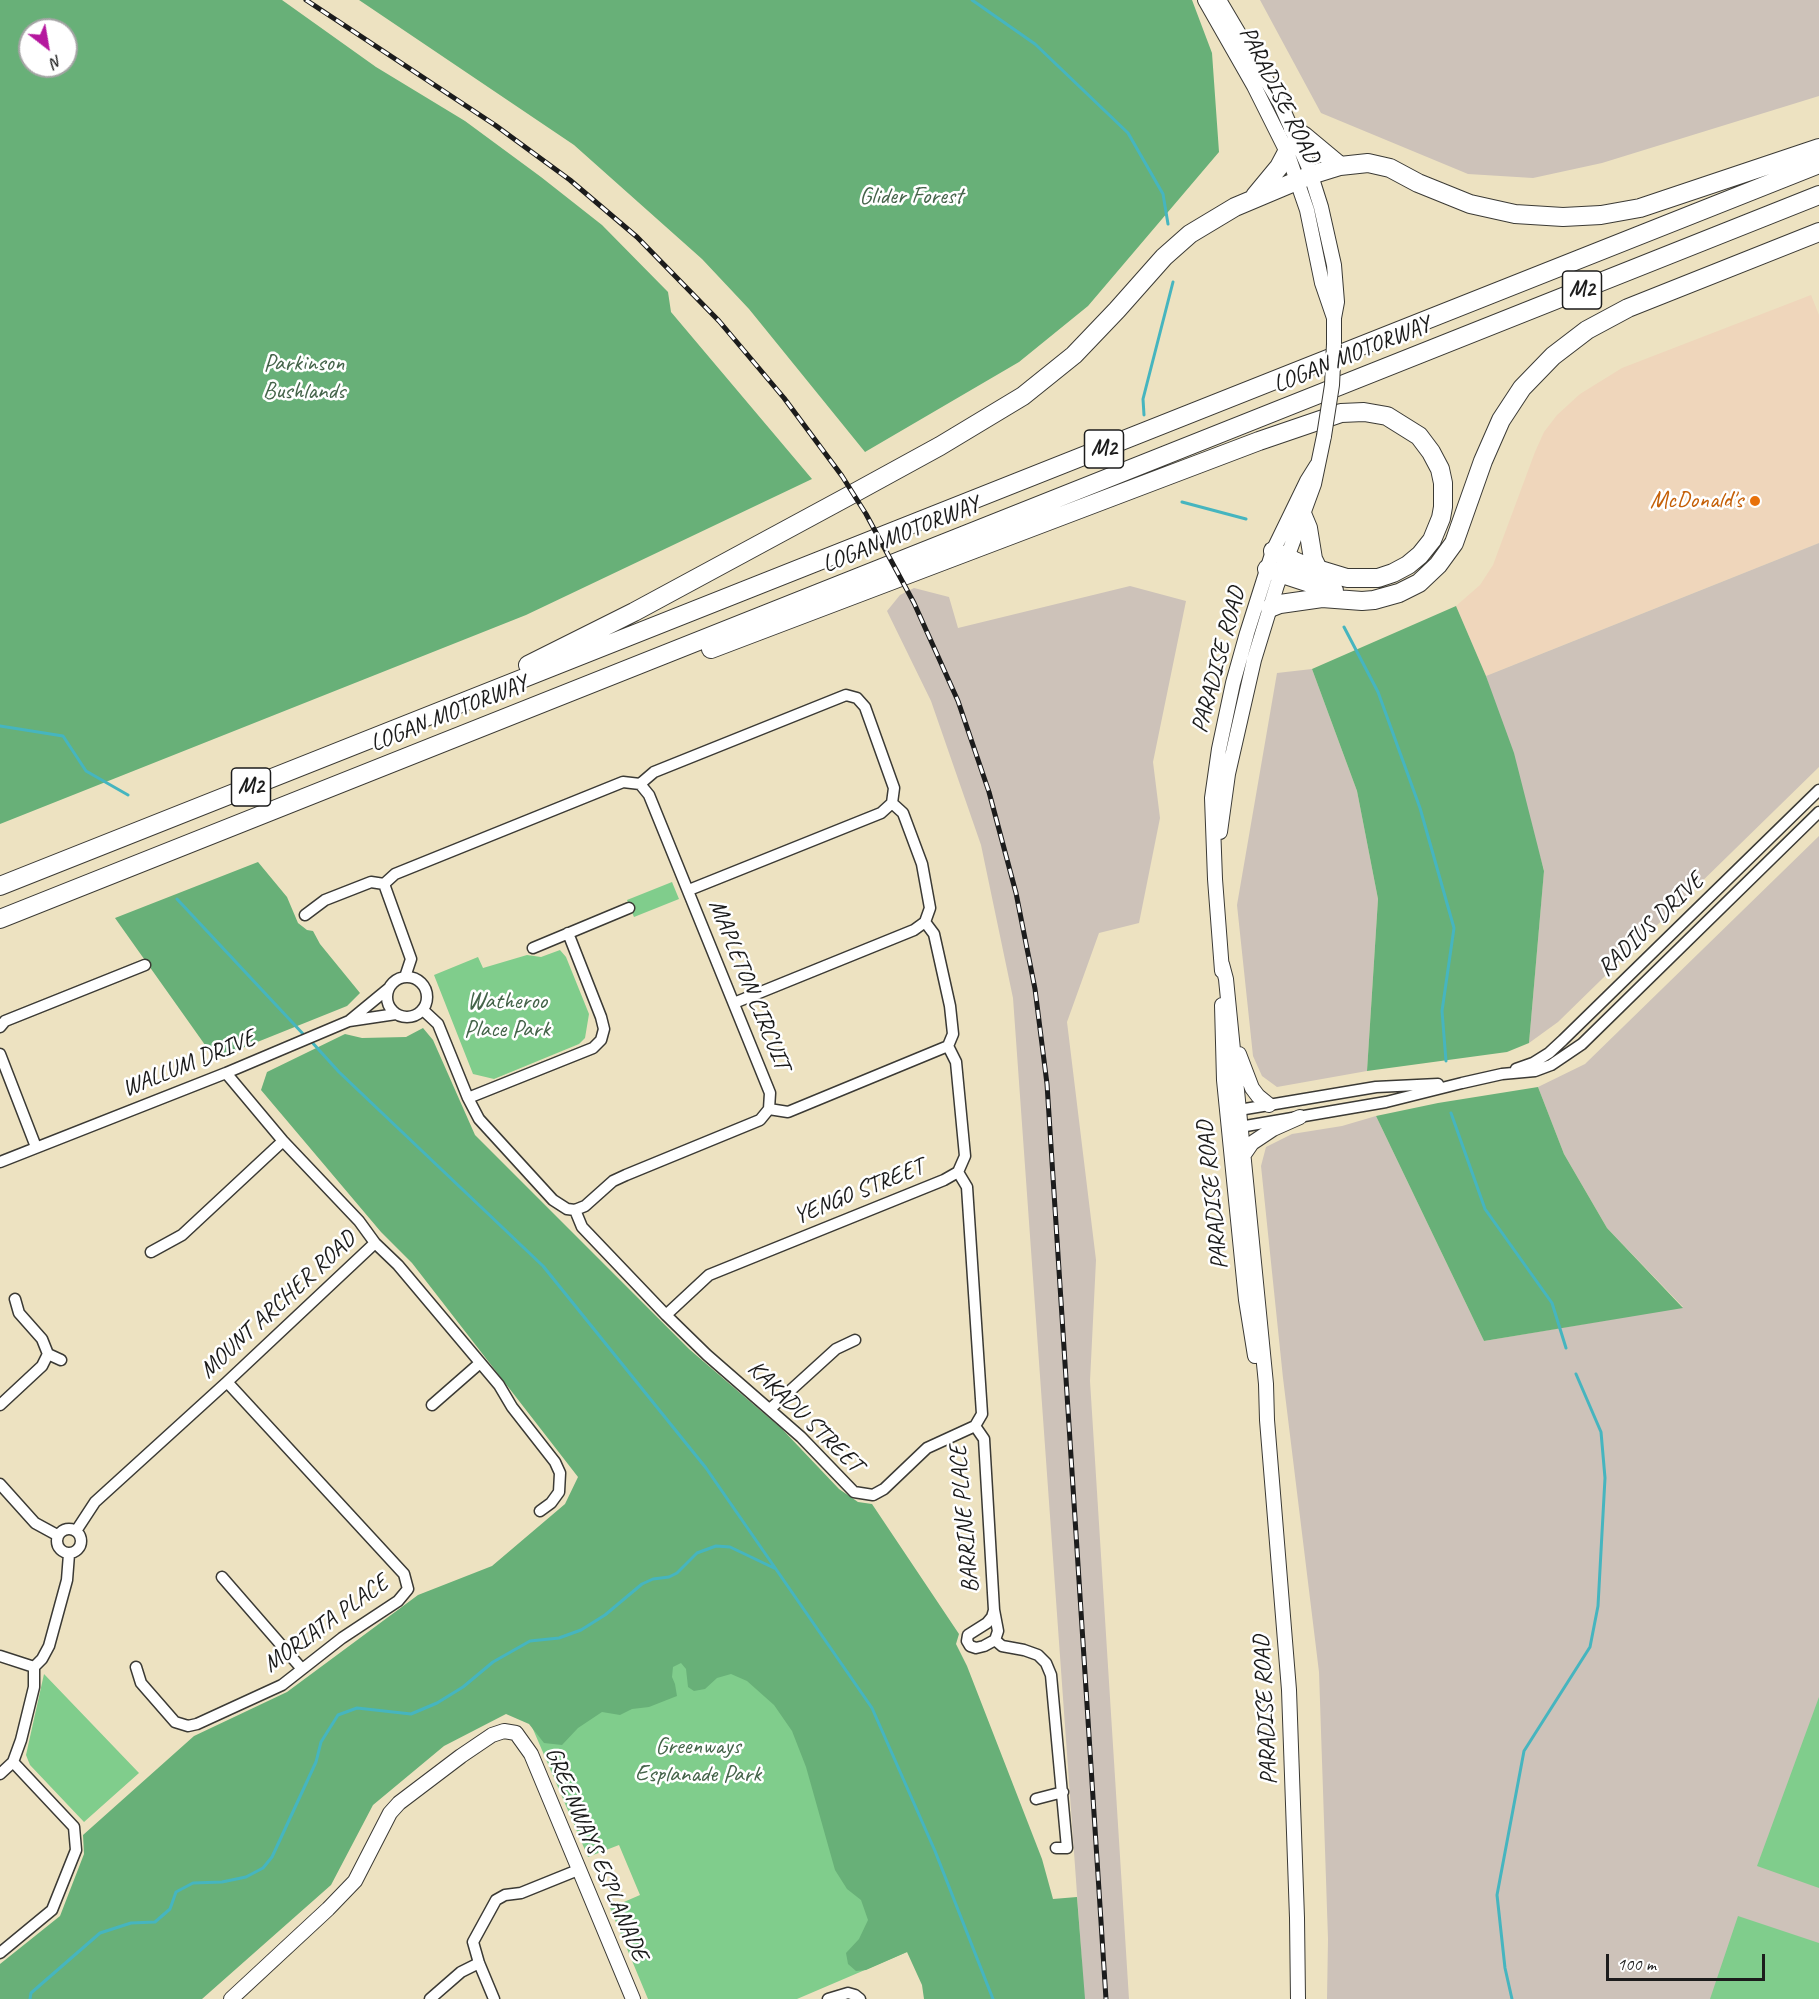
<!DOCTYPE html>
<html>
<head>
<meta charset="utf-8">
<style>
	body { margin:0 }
	#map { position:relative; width:1819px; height:1999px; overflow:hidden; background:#ede2c1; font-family:Caveat,sans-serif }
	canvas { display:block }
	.north { position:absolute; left:18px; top:18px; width:60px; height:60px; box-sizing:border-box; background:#fff; border:2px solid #a4a4a4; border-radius:50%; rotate:149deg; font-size:16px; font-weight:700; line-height:24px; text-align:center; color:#1c1c1c }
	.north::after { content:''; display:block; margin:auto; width:21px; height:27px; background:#b5179e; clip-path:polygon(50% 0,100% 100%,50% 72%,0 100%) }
	.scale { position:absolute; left:1606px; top:1954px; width:159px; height:27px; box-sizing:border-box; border:3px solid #1c1c1c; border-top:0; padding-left:8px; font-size:18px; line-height:21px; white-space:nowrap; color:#1c1c1c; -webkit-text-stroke:4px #fff; paint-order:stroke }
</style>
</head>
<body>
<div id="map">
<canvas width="1819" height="1999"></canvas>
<div class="north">N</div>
<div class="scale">100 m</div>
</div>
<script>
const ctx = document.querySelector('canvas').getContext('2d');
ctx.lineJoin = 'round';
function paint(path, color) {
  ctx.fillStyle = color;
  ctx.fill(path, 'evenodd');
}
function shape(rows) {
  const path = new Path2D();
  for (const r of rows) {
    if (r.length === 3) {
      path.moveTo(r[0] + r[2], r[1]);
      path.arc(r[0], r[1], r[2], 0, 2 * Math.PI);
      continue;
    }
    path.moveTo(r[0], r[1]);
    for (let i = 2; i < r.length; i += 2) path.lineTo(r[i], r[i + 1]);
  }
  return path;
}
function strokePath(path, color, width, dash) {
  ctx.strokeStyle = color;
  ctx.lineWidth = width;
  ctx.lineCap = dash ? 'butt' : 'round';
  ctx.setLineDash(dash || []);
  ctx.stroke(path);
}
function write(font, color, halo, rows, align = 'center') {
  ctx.font = font + ' Caveat,sans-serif';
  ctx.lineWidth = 5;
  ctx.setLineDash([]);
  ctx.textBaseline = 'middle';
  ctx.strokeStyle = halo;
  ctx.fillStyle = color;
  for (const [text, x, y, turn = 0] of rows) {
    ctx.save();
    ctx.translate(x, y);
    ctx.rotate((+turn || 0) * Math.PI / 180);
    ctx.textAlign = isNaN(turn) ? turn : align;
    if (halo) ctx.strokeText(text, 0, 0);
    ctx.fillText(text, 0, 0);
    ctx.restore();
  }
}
const built = shape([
	[1811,295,1819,315,1819,543,1486,676,1456,606,1480,585,1493,565,1535,452,1544,432,1557,415,1580,394,1622,368]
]);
const industrial = shape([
	[1260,0,1819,0,1819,96,1602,163,1533,178,1468,174,1321,113],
	[1819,543,1819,767,1558,1022,1529,1043,1544,870,1486,676],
	[1130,586,1186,601,1153,762,1160,818,1139,923,1099,933,1067,1022,1096,1260,1090,1381,1129,1999,1073,1999,1082,1964,1013,998,981,845,931,701,887,611,900,595,914,588,949,597,958,628],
	[1312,669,1357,791,1378,899,1367,1071,1277,1087,1262,1076,1253,1056,1237,905,1277,673],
	[1819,836,1819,1999,1327,1999,1328,1939,1319,1672,1283,1378,1261,1166,1266,1147,1292,1134,1342,1126,1376,1116,1484,1341,1683,1307,1607,1228,1564,1154,1538,1087,1585,1064]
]);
const green = shape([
	[672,882,679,899,634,917,627,900],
	[560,950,566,957,589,1014,585,1038,579,1044,494,1079,473,1074,434,975,478,957,483,968,527,955,541,957],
	[733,1627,784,1670,907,1952,797,1999,648,1999,610,1908,640,1895,619,1845,588,1857,520,1699],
	[44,1674,139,1773,84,1822,30,1765,26,1755],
	[1819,1697,1819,1888,1757,1866],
	[1738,1916,1819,1943,1819,1999,1710,1999]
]);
const forest = shape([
	[0,0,282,0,376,67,465,121,541,177,602,225,668,292,671,312,812,479,526,615,0,824],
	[30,30,66,30,66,66,30,66],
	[359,0,1192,0,1212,53,1219,152,1088,306,1019,362,865,452,749,309,702,259,574,145],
	[1456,606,1486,676,1514,753,1544,871,1529,1043,1507,1052,1367,1071,1378,899,1357,791,1312,669],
	[258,862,287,897,298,923,307,930,313,931,320,944,360,993,347,1006,215,1059,115,918],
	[423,1028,433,1040,475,1135,689,1349,782,1429,839,1489,858,1502,872,1504,959,1634,956,1644,967,1666,1042,1859,1053,1899,1077,1897,1085,1999,924,1999,922,1985,907,1952,866,1970,856,1971,848,1964,846,1953,859,1939,868,1920,861,1900,847,1889,835,1870,806,1767,792,1731,774,1705,747,1681,731,1674,717,1678,705,1689,694,1691,688,1687,686,1669,681,1663,673,1667,672,1677,675,1684,677,1696,649,1707,632,1709,620,1715,602,1712,578,1728,562,1745,544,1743,529,1724,506,1714,444,1746,373,1805,331,1885,202,1999,0,1999,0,1964,60,1916,84,1854,83,1835,194,1736,287,1692,418,1595,492,1566,565,1504,578,1477,412,1263,381,1232,261,1090,267,1072,345,1034,362,1038,406,1037],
	[1538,1087,1564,1154,1607,1228,1683,1308,1484,1341,1376,1116,1438,1103]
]);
const stream = shape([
	[972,0,1035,44,1128,133,1163,194,1168,224],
	[1144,415,1143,399,1173,282],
	[1182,502,1246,519],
	[1344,627,1378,692,1420,808,1454,928,1442,1011,1446,1061],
	[0,726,63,736,86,771,128,795],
	[177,899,305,1036],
	[310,1040,339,1072,543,1266,706,1468,872,1708,935,1851,993,1999],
	[1451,1113,1485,1209,1552,1303,1566,1348],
	[30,1999,31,1993,100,1933,131,1923,155,1922,170,1909,176,1892,193,1883,222,1882,246,1877,263,1868,272,1857,316,1762,321,1742,338,1715,357,1708,411,1714,437,1703,463,1687,493,1662,530,1641,559,1638,581,1630,605,1615,642,1584,653,1579,669,1577,677,1573,697,1553,716,1546,730,1547,774,1568],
	[1512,1999,1505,1968,1497,1895,1524,1751,1590,1647,1598,1606,1605,1478,1601,1432,1576,1374]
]);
const street = shape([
	[640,784,654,772,846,695,857,698,865,707,894,788,892,803,881,813,689,890],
	[305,915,325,900,371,882,384,884],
	[533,948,629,908],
	[407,997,20],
	[405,977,411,959,384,884,395,874,623,782,640,784,649,795,770,1093,769,1109,760,1120,626,1175,613,1181,585,1206,575,1210,567,1209,553,1200,479,1119,468,1098,438,1024,423,1010],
	[734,1003,914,930,925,922,930,908,922,864,903,813,892,803],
	[349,1021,389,988],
	[0,1027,5,1021,145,965],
	[0,1054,36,1147],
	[1516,1069,1533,1063,1549,1053,1563,1040,1819,790],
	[226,1073,283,1141,359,1221,375,1243,398,1265,499,1385,512,1407,555,1462,560,1473,559,1492,551,1503,540,1511],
	[468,1098,593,1048,601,1040,604,1029,601,1017,568,933],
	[769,1109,788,1112,948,1046,953,1034,950,1006,934,934,925,922],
	[1233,1111,1376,1087,1438,1084],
	[1234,1128,1386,1102,1462,1083,1502,1074,1535,1071,1551,1065,1582,1044,1819,812],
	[0,1162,226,1073,349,1021,396,1014],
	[575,1210,582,1227,666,1315,707,1355,801,1437,854,1492,873,1495,884,1489,927,1448,975,1426,982,1414,967,1187,958,1172],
	[151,1252,182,1235,283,1141],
	[15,1299,19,1313,42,1339,48,1354,61,1360],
	[666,1315,709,1275,944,1180,958,1172,965,1156,956,1062,948,1046],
	[0,1405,42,1366,48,1354],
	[432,1405,480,1363],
	[770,1409,836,1349,855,1340],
	[975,1426,984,1439,994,1610,998,1631,995,1640,984,1646,976,1648,970,1646,967,1641,968,1635,987,1623,992,1617,994,1610],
	[0,1484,35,1523,57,1535],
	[69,1541,12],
	[76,1531,95,1502,227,1382,375,1243],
	[222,1577,302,1669],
	[995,1640,1002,1646,1024,1650,1038,1655,1046,1663,1051,1675,1067,1848,1056,1848],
	[0,1656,34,1667],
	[136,1667,141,1683,175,1722,188,1726,197,1724,282,1685,342,1638,398,1601,408,1589,404,1574,227,1382],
	[0,1774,13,1762,21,1740,34,1687,34,1667,42,1659,49,1646,67,1580,69,1554],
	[1036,1799,1063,1792],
	[0,1953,52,1910,76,1850,74,1827,13,1762],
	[430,1999,461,1972,479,1963],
	[494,1999,479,1963,473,1942,496,1900,505,1895,521,1893,578,1870],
	[828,1999,848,1993,855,1995,860,1999]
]);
const secondary = shape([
	[1205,0,1254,86,1287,152,1307,210,1322,283,1334,318],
	[1219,0,1280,103,1308,166,1321,207,1334,265,1337,302,1334,318,1334,344],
	[1220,832,1228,774,1254,660,1277,585,1314,484,1324,436],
	[1222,964,1226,979,1266,1384,1267,1420,1289,1690,1297,1918,1298,1999],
	[1222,971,1215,879,1212,798,1219,749,1233,683,1247,633,1273,551,1307,481,1317,465],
	[1222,1005,1224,1080,1246,1300,1255,1356],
	[1239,1054,1252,1088,1258,1096,1269,1105],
	[1243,1156,1252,1143,1273,1129,1300,1117],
	[231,1999,328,1909,355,1881,390,1813,399,1803,461,1756,492,1735,504,1731,516,1733,531,1754,633,1999]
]);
const highway = shape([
	[1293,129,1304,136,1340,166],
	[1255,196,1279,167,1287,152],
	[1303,516,1308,528,1313,559,1318,569],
	[1267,569,1334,591,1334,597],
	[1270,608,1280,604,1322,598,1362,601,1374,600,1399,593,1419,583,1438,565,1454,543,1483,461,1501,420,1522,388,1553,356,1587,330,1628,308,1819,232],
	[711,649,1259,441,1341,413,1364,412,1387,416,1419,436,1431,452,1440,469,1443,483,1443,507,1441,518,1432,540,1420,555,1408,565,1393,573,1378,578,1347,578,1301,564,1273,551],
	[528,665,634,612,845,498,940,446,1023,396,1074,355,1117,310,1164,257,1190,234,1235,207,1311,175,1340,166,1368,163,1390,168,1418,183,1470,204,1515,214,1563,217,1601,215,1640,208,1819,148],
	[0,886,1819,164],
	[0,919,1819,195]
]);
const rail = shape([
	[306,0,495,125,570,180,637,237,719,321,784,398,842,476,866,514,914,603,958,701,989,792,1016,893,1035,989,1047,1084,1106,1999]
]);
const secondaryBridge = shape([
	[1324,436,1332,385,1334,344]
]);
const markers = [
	[1755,501,6,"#e8710a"]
];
const shields = [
	[1582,290,39],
	[1104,449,39],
	[251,787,39]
];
const shieldNames = [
	["M2",1582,290],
	["M2",1104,449],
	["M2",251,787]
];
const streetNames = [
	["PARADISE ROAD",1279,95,63],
	["LOGAN MOTORWAY",1352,355,-22],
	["LOGAN MOTORWAY",901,535,-22],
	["PARADISE ROAD",1219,660,-75],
	["LOGAN MOTORWAY",449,714,-22],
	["RADIUS DRIVE",1651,925,-44],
	["MAPLETON CIRCUIT",749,985,68],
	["WALLUM DRIVE",189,1064,-22],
	["YENGO STREET",859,1192,-22],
	["PARADISE ROAD",1213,1195,-96],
	["MOUNT ARCHER ROAD",278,1305,-43],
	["KAKADU STREET",805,1417,44],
	["BARRINE PLACE",965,1519,-95],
	["MORIATA PLACE",326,1624,-36],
	["PARADISE ROAD",1266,1710,-93],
	["GREENWAYS ESPLANADE",596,1854,67]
];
const parkNames = [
	["Glider Forest",911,197],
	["Parkinson",304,364],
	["Bushlands",304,392],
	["Watheroo",507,1002],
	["Place Park",507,1030],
	["Greenways",698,1747],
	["Esplanade Park",698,1775]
];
const foodNames = [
	["McDonald's",1743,501]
];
paint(built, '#efd6bb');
paint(industrial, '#cdc2b9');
paint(green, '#80cd8c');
paint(forest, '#68b078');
strokePath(stream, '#46b5bf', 3);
strokePath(street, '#3b3a35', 13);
strokePath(secondary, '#3b3a35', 16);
strokePath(highway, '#3b3a35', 20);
strokePath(street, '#fff', 10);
strokePath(secondary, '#fff', 14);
strokePath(highway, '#fff', 18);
strokePath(rail, '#1c1c1c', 5);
strokePath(rail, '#fff', 3, [9]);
strokePath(secondaryBridge, '#3b3a35', 16, []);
strokePath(secondaryBridge, '#fff', 14);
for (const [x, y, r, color] of markers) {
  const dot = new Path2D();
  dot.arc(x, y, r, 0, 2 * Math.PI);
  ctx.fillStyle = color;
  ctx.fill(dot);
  strokePath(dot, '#fff', 2);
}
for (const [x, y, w] of shields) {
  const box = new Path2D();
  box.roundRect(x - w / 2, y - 19, w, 38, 4.5);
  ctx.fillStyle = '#fff';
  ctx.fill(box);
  strokePath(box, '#1c1c1c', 1.5);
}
write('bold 22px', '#1c1c1c', null, shieldNames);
write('24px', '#1c1c1c', '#fff', streetNames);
write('24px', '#446349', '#fff', parkNames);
write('24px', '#c56008', '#fff', foodNames, 'right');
</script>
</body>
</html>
